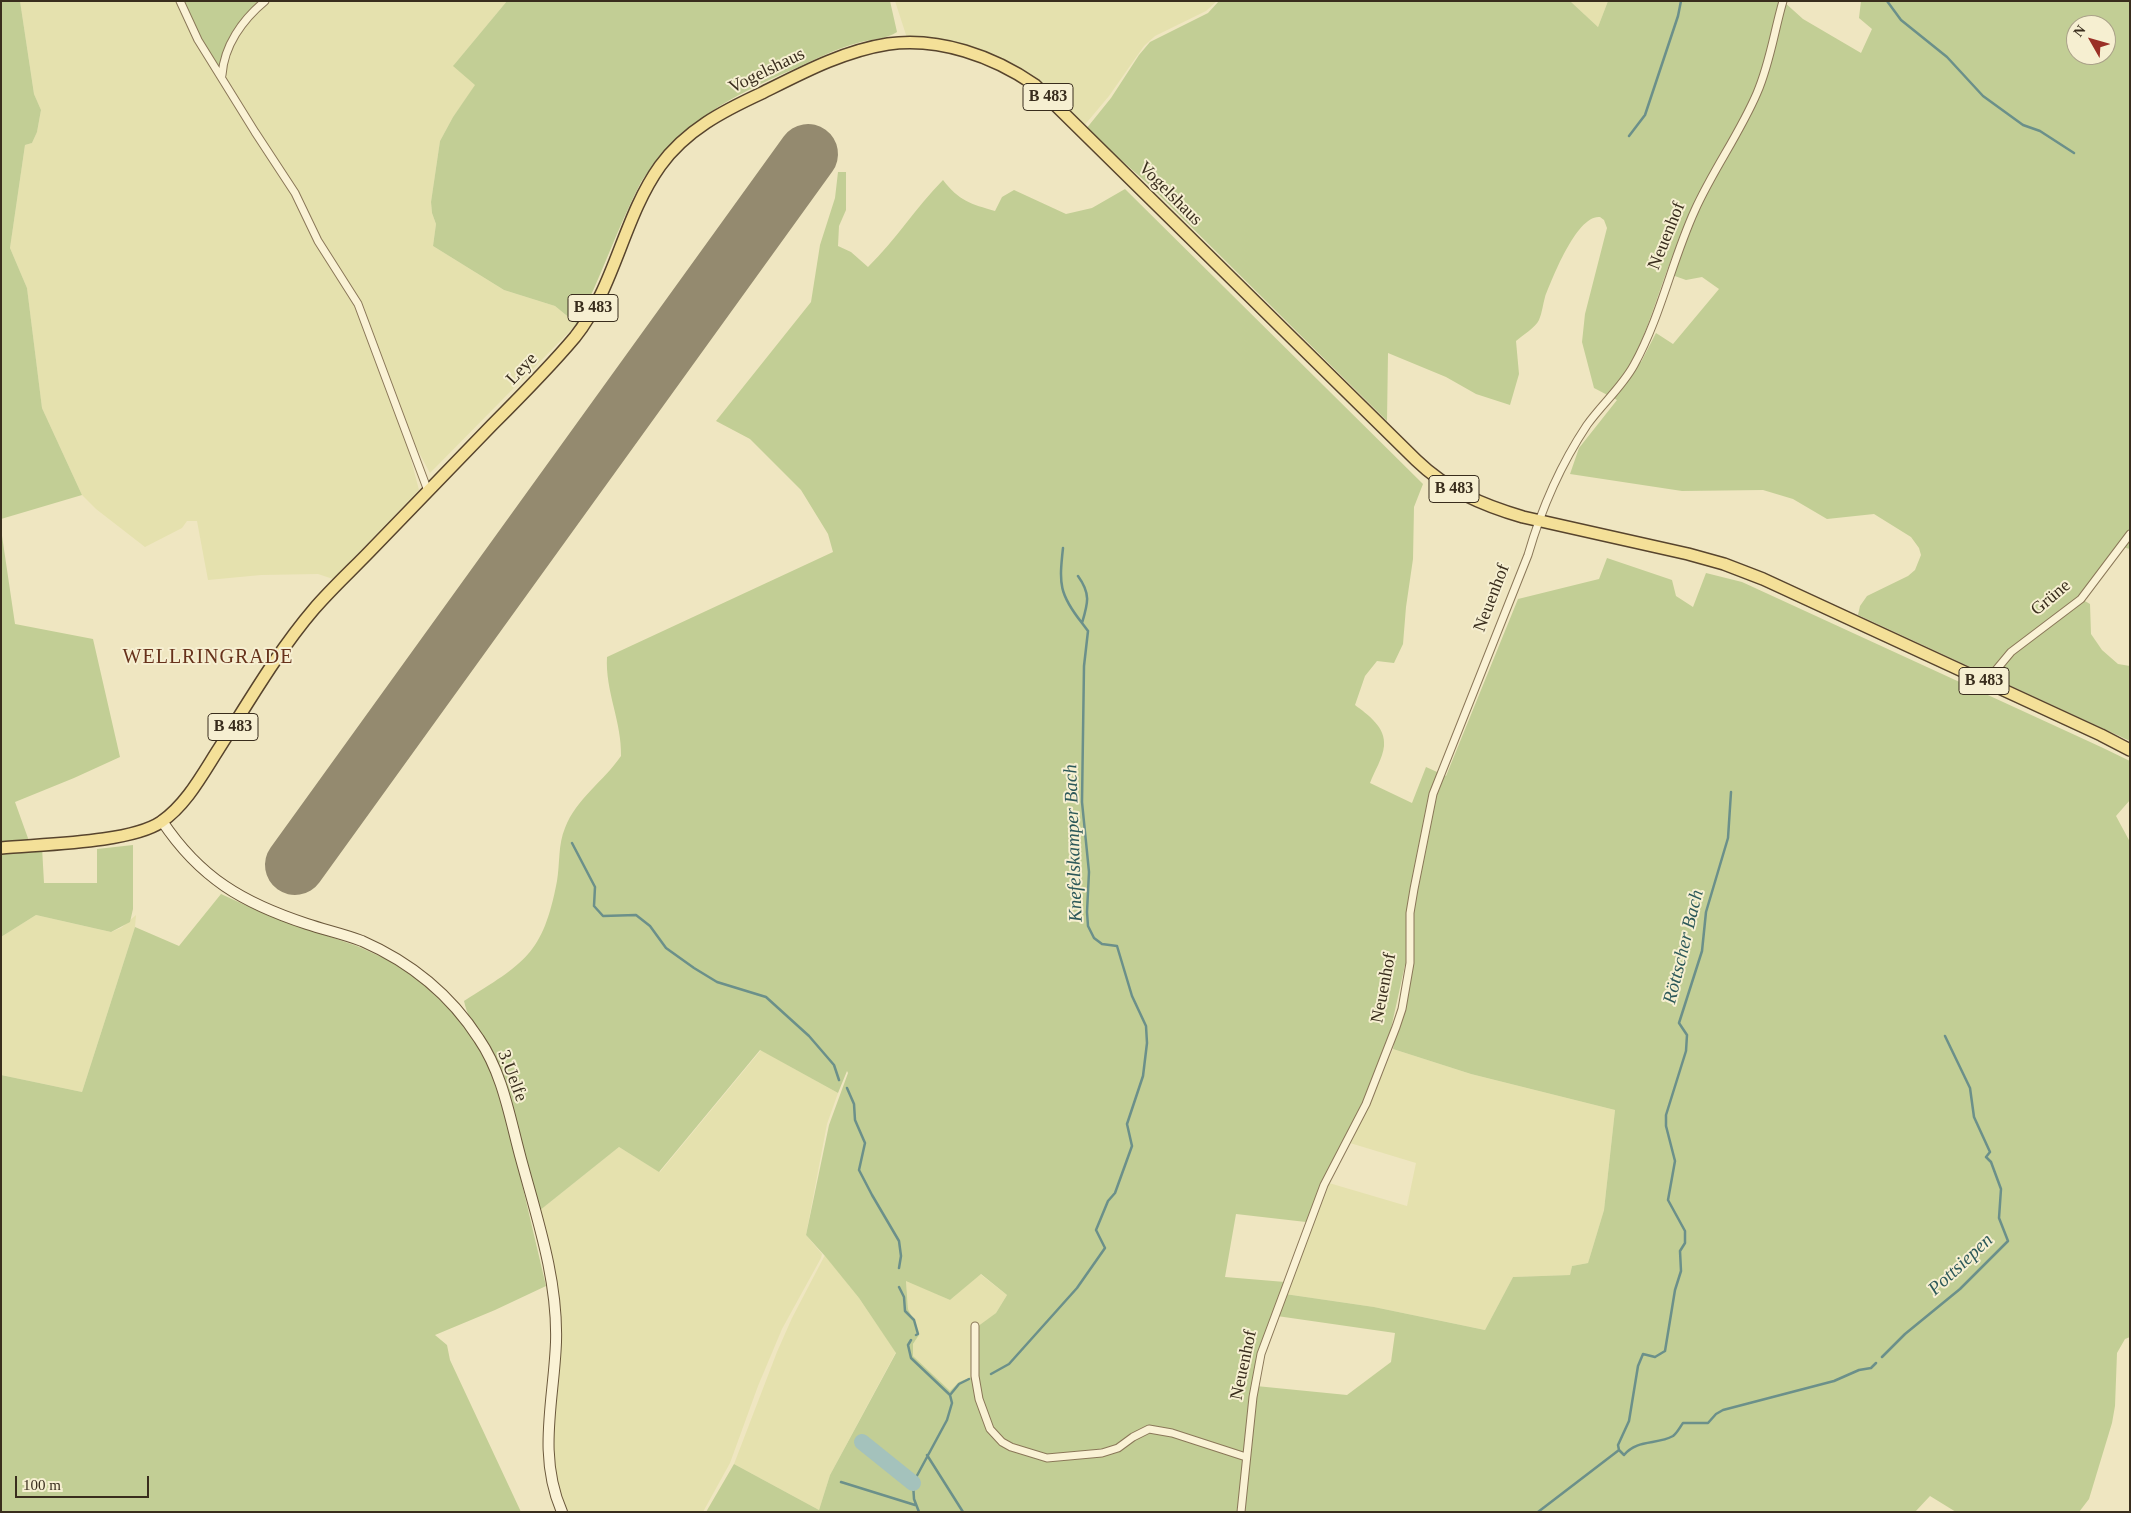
<!DOCTYPE html>
<meta charset="utf-8">
<style>
body{margin:0}
#map{position:relative;width:2131px;height:1513px;overflow:hidden;background:#efe6c1;font-family:Georgia,serif}
canvas{display:block}
.frame{position:absolute;inset:0;border:2px solid #392d1d;pointer-events:none}
.north{position:absolute;left:2066px;top:15px;width:50px;height:50px;box-sizing:border-box;background:#f6efd1;border:1px solid #aaa189;border-radius:50%;rotate:308deg;font-size:14px;font-weight:700;line-height:20px;text-align:center;color:#392d1d}
.north::after{content:'';display:block;margin:auto;width:18px;height:22px;background:#9a3026;clip-path:polygon(50% 0,100% 100%,50% 72%,0 100%)}
.scale{position:absolute;left:15px;top:1476px;width:134px;height:22px;box-sizing:border-box;border:2px solid #392d1d;border-top:0;padding-left:6px;font-size:15px;line-height:18px;white-space:nowrap;color:#392d1d;-webkit-text-stroke:4px #f6efd1;paint-order:stroke}
</style>
<div id="map">
<canvas width="2131" height="1513"></canvas>
<div class="frame"></div>
<div class="north">N</div>
<div class="scale">100 m</div>
</div>
<script>
const c = document.querySelector('canvas').getContext('2d');
c.lineJoin = 'round';
function paint(path, color) { c.fillStyle = color; c.fill(path, 'evenodd'); }
function strokePath(path, color, width, dash) { c.strokeStyle = color; c.lineWidth = width; c.lineCap = dash ? 'butt' : 'round'; c.setLineDash(dash || []); c.stroke(path); }
function write(font, color, halo, rows, align = 'center') {
  c.font = font + ' Georgia,serif'; c.lineWidth = 4; c.setLineDash([]); c.textBaseline = 'middle'; c.strokeStyle = halo; c.fillStyle = color; for (const [text, x, y, turn = 0] of rows) {
    c.save(); c.translate(x, y); c.rotate((+turn || 0) * Math.PI / 180); c.textAlign = isNaN(turn) ? turn : align; if (halo) c.strokeText(text, 0, 0); c.fillText(text, 0, 0); c.restore();
  }
}
const farmland = new Path2D(`
 M20 1H178L294 193 349 290 402 426 419 490 333 579 318 574 261 575 208 580 197 521H187L182 528 145 547 96 509 82 495 42 408 27 288 10 248 25 145 32 143 37 132 41 110 34 94Z
 M267 1H507L454 65 476 85 453 117 440 141 431 202 432 213 436 224 433 246 504 290 555 306 577 324 430 473 404 425 360 303 319 240 223 75 225 61 243 26Z
 M895 1H1217L1206 11 1155 36 1144 46 1109 96 1083 127 1020 73 907 38Z
 M1570 1H1608L1598 27Z
 M36 915 111 932 121 928 136 915 135 927 82 1092 1 1075V937Z
 M1393 1049 1471 1074 1615 1110 1604 1210 1588 1263 1572 1266 1570 1275 1513 1277 1485 1330 1374 1307 1285 1294 1320 1200 1329 1183 1407 1206 1416 1163 1350 1143 1369 1105Z
 M761 1050 838 1093 827 1124 806 1235 822 1254 821 1258 782 1329 758 1386 730 1463 703 1512H566L551 1458 560 1335 559 1302 552 1262 539 1211 619 1147 660 1172Z
 M825 1255 859 1298 896 1352 830 1475 819 1510 734 1464 777 1352 792 1318Z
 M980 1274 1007 1295 996 1313 980 1326 974 1376 950 1392 913 1356V1344L919 1335 916 1325 908 1309 906 1280 950 1300Z`);
const green = new Path2D(`
 M1 1H20L34 94 41 110 37 132 32 143 25 145 10 248 27 288 42 408 82 495 1 519Z
 M181 1H263L244 20 219 68 208 53Z
 M507 1H890L897 32C887 39 873 39 861 42 833 49 807 64 780 75 730 98 693 117 658 161 652 168 645 175 641 182 617 228 601 278 577 324L555 306 504 290 433 246 436 224 432 213 431 202 440 141 453 117 475 85 453 66Z
 M1219 1H1570L1598 27 1608 1H1783L1803 19 1861 53 1872 29 1859 18 1861 1H2130V549L2122 547 2118 544 2078 597 2090 604 2091 634 2102 650 2118 664 2130 666V741L1858 615 1860 606 1867 596 1908 576 1915 570 1921 555 1919 548 1911 537 1874 514 1827 519 1793 499 1763 490 1682 491 1570 474 1579 448 1617 400 1594 388 1582 342 1585 314 1607 228 1604 220 1600 217C1577 214 1552 279 1545 297 1543 304 1542 313 1539 320 1535 328 1523 335 1516 341L1519 374 1510 405 1476 394 1446 377 1388 353 1387 421 1146 182 1086 129 1111 98 1139 55 1150 42 1208 13ZM2076 25H2106V55H2076ZM1685 228 1672 275 1686 280 1702 277 1719 289 1673 344 1656 333 1641 362 1634 358C1654 316 1664 269 1685 228Z
 M838 172H846V210L839 226 838 246 851 252 868 267C896 240 916 207 943 180 959 201 971 204 995 211L1002 197 1014 190 1066 214 1092 208 1125 189 1423 484 1414 507 1413 559 1406 607 1403 644 1394 663 1377 661 1365 676 1355 705C1368 715 1386 727 1384 746 1383 758 1374 772 1370 783L1412 803 1426 767 1446 776 1518 599 1599 579 1607 558 1672 580 1676 596 1693 607 1706 573 1742 582 2101 747 2130 761V800L2116 816 2130 842V1337L2125 1339 2117 1353 2115 1406 2112 1423 2089 1499 2079 1512H1956L1930 1496 1915 1512H1244L1247 1457 1256 1386 1347 1395 1391 1362 1395 1333 1277 1316 1285 1294 1374 1307 1485 1330 1513 1277 1570 1275 1572 1266 1588 1263 1604 1210 1615 1110 1471 1074 1393 1049 1395 1037 1404 1011 1412 966 1405 965 1390 1033 1376 1071 1363 1103 1316 1198 1306 1222 1236 1214 1225 1277 1285 1282 1259 1355 1250 1400 1245 1454 1192 1439 1172 1431 1149 1428 1140 1431 1111 1450 1102 1452 1047 1457 1012 1447 1003 1441 991 1429 980 1399 977 1327 996 1313 1007 1295 981 1274 950 1300 906 1281 908 1309 916 1325 919 1335 913 1344V1356L950 1391 959 1382 974 1376 978 1398 989 1430 1002 1444 1029 1456 1048 1459 1102 1454 1119 1449 1140 1434 1156 1431 1172 1434 1191 1442 1245 1458 1241 1512H706L734 1464 819 1510 830 1475 896 1353 859 1298 825 1256 806 1235 829 1125 848 1073 847 1071 838 1093 760 1050 659 1172 619 1147 539 1211C527 1163 517 1114 499 1069 490 1045 469 1026 464 1001 524 963 543 955 557 881 560 864 558 844 565 828 576 799 604 781 621 756 622 722 605 691 607 657L833 552 828 534 801 490 750 439 716 421 811 302 820 245 835 198Z
 M1 529 15 624 93 639 120 757 74 778 15 802 29 841 1 843Z
 M133 845V909L130 922 111 932 36 915 1 937V851L42 847 44 883H97V849Z
 M221 894 269 916 357 946 388 960 417 979 456 1015 476 1043 492 1074 510 1133 546 1286 495 1310 435 1335 447 1345 450 1360 521 1512H1V1075L82 1092 135 927 179 946Z`);
const stream = new Path2D(`
 M1887 1 1901 20 1947 57 1983 96 2023 125 2040 131 2074 153
 M1629 136 1645 115 1678 16 1681 1
 M1063 548C1059 584 1059 594 1082 623
 M572 843 595 887 594 906 603 916 636 915 650 926 666 948 694 968 717 982 766 997 809 1036 834 1065 839 1080
 M847 1088 854 1104 855 1120 865 1143 859 1170 872 1195 899 1241 901 1256 899 1268
 M899 1287 904 1297 905 1311 914 1320 918 1334 916 1335
 M911 1340 908 1345 911 1358 950 1395
 M1882 1357 1905 1334 1960 1289 2008 1241 1999 1218 2001 1189 1991 1162 1986 1157 1990 1152 1974 1117 1970 1088 1945 1036
 M991 1374 1009 1364 1077 1288 1105 1248 1096 1230 1108 1201 1115 1193 1132 1146 1127 1124 1143 1076 1147 1043 1146 1026 1132 996 1117 946 1102 944 1094 938 1088 926 1087 912 1089 872 1082 802 1084 666 1088 631 1082 623C1088 603 1091 594 1078 576
 M950 1395 959 1384 969 1379
 M1619 1450 1618 1445 1629 1421 1638 1366 1643 1354 1655 1357 1665 1351 1675 1290 1681 1271 1680 1251 1685 1243V1231L1668 1200 1675 1161 1666 1126V1115L1686 1051 1687 1035 1679 1023 1702 951 1706 912 1728 838 1731 792
 M1619 1450 1624 1455C1637 1439 1657 1445 1673 1436 1677 1433 1680 1427 1683 1423H1708L1716 1414 1723 1410 1834 1381 1859 1370 1871 1368 1876 1363
 M927 1455 963 1512
 M841 1482 915 1505
 M919 1512 914 1499 913 1483 947 1420 952 1403 950 1395
 M1538 1512 1619 1450`);
const river = new Path2D(`
 M862 1442 913 1483`);
const runway = new Path2D(`
 M295 865 808 154`);
const street = new Path2D(`
 M180 1 198 40 255 132 295 193 318 241 358 304 428 491
 M222 75C224 46 242 20 265 1
 M1986 682 2011 652 2081 599 2130 534
 M975 1326V1376L979 1399 990 1429 1002 1442 1011 1447 1047 1458 1102 1453 1118 1448 1133 1437 1149 1429 1172 1433 1246 1457
 M1241 1512 1253 1397 1261 1354 1324 1185 1366 1104 1396 1027 1402 1009 1410 963V913L1414 889 1433 794 1528 555C1541 510 1561 464 1587 425 1602 404 1622 387 1634 365 1661 316 1672 260 1695 210 1713 170 1740 133 1757 93 1770 63 1774 32 1783 1`);
const secondary = new Path2D(`
 M162 821C200 878 243 903 307 924 325 930 344 934 362 941 410 962 450 994 479 1039 503 1074 510 1119 521 1159 537 1218 558 1280 556 1342 554 1400 537 1455 562 1512`);
const primary = new Path2D(`
 M1 848C41 844 130 843 161 822 186 805 202 775 218 750 248 703 278 651 314 609 333 587 354 568 373 548 413 507 452 466 492 425 520 397 549 368 575 337 615 287 623 218 660 166 686 130 723 111 762 93 802 73 843 51 888 44 939 37 993 56 1035 85L1416 460C1447 490 1482 505 1523 517L1688 554 1724 564 1763 579 2101 735 2130 750`);
const shields = [
 [1048,97,50],
 [593,308,50],
 [1454,489,50],
 [1984,681,50],
 [233,727,50]
];
const shieldNames = [
 ["B 483",1048,97],
 ["B 483",593,308],
 ["B 483",1454,489],
 ["B 483",1984,681],
 ["B 483",233,727]
];
const streetNames = [
 ["Vogelshaus",767,71,-26],
 ["Vogelshaus",1170,194,45],
 ["Neuenhof",1667,236,-68],
 ["Leye",522,369,-47],
 ["Neuenhof",1492,598,-69],
 ["Grüne",2051,598,-40],
 ["Neuenhof",1384,988,-79],
 ["3.Uelfe",512,1076,69],
 ["Neuenhof",1244,1365,-78]
];
const waterNames = [
 ["Knefelskamper Bach",1074,843,-92],
 ["Röttscher Bach",1684,947,-76],
 ["Pottsiepen",1961,1265,-43]
];
const quarterNames = [
 ["WELLRINGRADE",208,658]
];
paint(farmland, '#e5e1ae');
paint(green, '#c2ce95');
strokePath(stream, '#6b908a', 2.5);
strokePath(river, '#a4c2bc', 16);
strokePath(runway, '#948a6f', 60);
strokePath(street, '#8a7758', 9);
strokePath(secondary, '#6b583b', 12);
strokePath(primary, '#57442d', 14);
strokePath(street, '#faf2d5', 7);
strokePath(secondary, '#faf2d5', 10);
strokePath(primary, '#f4e098', 11);
for (const [x, y, w] of shields) { const box = new Path2D(); box.roundRect(x - w / 2, y - 13.5, w, 27, 4); c.fillStyle = '#f6efd1'; c.fill(box); strokePath(box, '#392d1d', 1); }
write('bold 16px', '#392d1d', null, shieldNames);
write('18px', '#392d1d', '#f6efd1', streetNames);
write('italic 19px', '#2c5859', '#f6efd1', waterNames);
c.letterSpacing = '1px';
write('20px', '#67321b', '#f6efd1', quarterNames);
c.letterSpacing = '0px';
</script>
